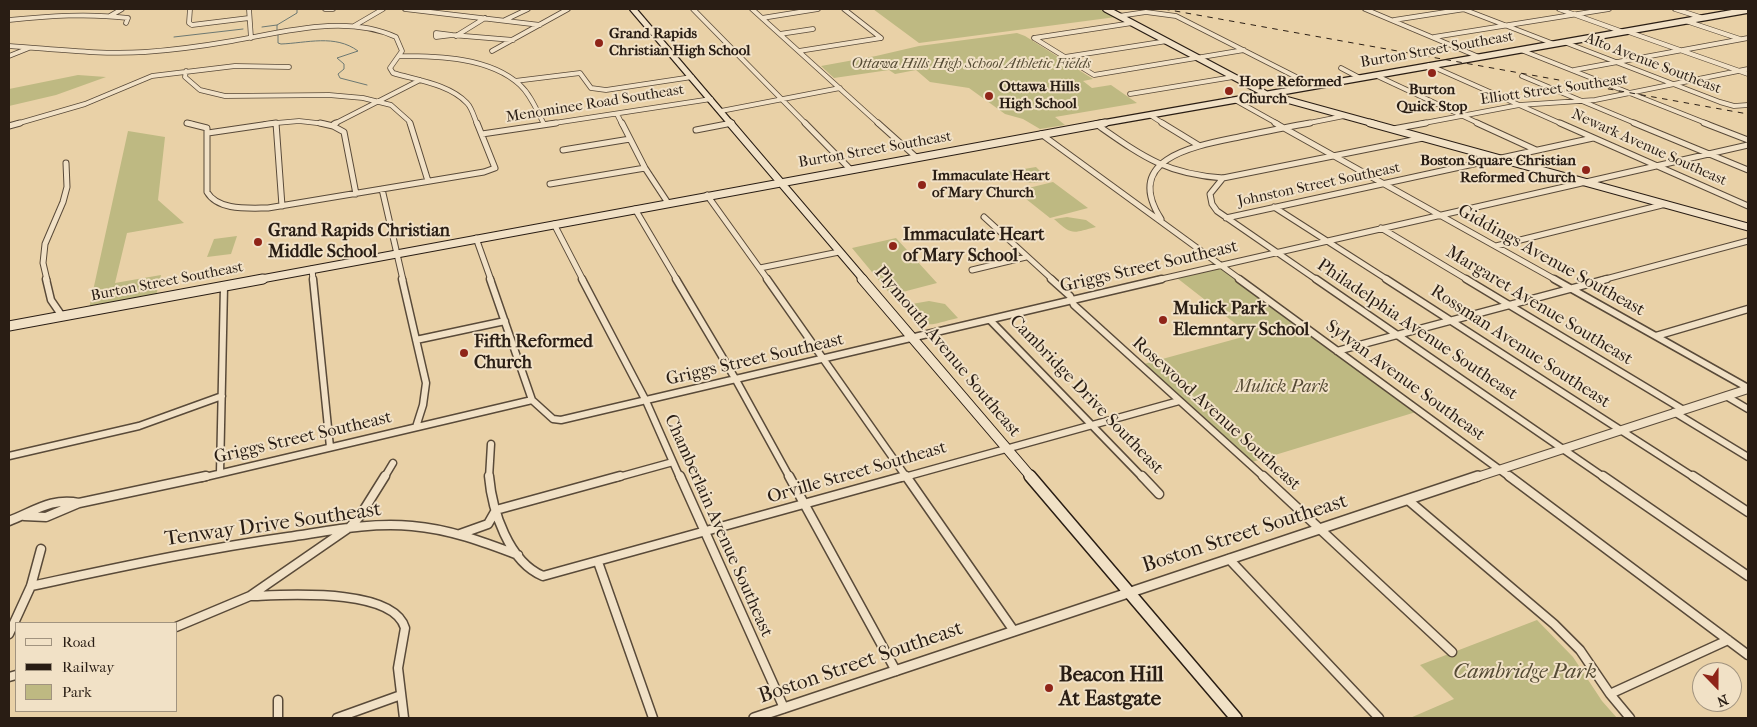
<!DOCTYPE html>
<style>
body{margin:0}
#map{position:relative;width:1757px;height:727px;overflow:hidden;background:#e9d1a7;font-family:"IM FELL French Canon",serif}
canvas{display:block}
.frame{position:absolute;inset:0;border:10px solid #291d14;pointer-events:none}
.legend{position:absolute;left:15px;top:622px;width:162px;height:90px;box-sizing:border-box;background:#f1e1c6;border:1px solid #a1937f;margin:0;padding:6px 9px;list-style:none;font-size:15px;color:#291d14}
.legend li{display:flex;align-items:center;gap:10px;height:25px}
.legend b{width:25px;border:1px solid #a1937f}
.north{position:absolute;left:1692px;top:662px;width:50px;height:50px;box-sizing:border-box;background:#f1e1c6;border:1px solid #a1937f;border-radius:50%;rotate:158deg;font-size:14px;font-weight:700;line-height:20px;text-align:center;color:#291d14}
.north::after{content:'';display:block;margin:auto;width:18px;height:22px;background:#8f2418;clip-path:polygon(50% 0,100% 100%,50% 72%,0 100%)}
</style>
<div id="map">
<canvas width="1757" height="727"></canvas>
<div class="frame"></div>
<ul class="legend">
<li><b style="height:6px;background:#f1e1c6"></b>Road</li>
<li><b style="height:6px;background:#291d14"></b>Railway</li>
<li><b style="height:14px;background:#beb982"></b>Park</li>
</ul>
<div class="north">N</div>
</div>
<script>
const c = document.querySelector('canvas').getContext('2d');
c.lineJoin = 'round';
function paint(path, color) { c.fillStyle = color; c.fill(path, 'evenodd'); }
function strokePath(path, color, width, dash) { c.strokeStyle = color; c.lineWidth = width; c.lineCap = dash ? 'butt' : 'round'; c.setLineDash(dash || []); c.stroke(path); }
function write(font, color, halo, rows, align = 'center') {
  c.font = font + ' "IM FELL French Canon",serif'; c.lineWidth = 4; c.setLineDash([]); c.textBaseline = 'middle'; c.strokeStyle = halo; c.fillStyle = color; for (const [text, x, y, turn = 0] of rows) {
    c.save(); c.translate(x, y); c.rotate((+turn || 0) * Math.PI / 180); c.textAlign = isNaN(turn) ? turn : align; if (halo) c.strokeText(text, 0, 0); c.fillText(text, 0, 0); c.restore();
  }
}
const green = new Path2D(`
 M873 9H1101L1116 17 919 43Z
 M1017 33 1025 36 1093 79 1083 81 1092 88 1111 85 1137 103 1055 117 1065 125 1040 129 1023 119 1005 114 969 88 930 82 916 70 895 74 889 70 834 78 821 66 876 56 919 46Z
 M78 75 106 77 56 95 9 106V89Z
 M128 131 165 137 158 200 184 223 127 233 115 283 161 275 156 296 89 309Z
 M1036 167 1049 180C1033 185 1018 183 1006 172Z
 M1053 182 1088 208 1050 218 1016 191Z
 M1067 217 1086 220 1096 227C1072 233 1073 236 1054 219Z
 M237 236 231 254 207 257 214 239Z
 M896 238 937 283 891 295 852 248Z
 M1220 268 1331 346 1416 412 1252 462 1144 364 1250 335 1177 278Z
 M929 301 945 304 958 318C927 325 927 332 906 305Z
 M1537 620 1573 657 1602 701 1617 718H1410L1454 699 1420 665Z`);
const stream = new Path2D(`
 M262 27 277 25
 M277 30V25L297 13V9
 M278 35V43L281 44C307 43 335 34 358 51L337 58 344 64V69L338 74 340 78 367 85
 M174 37 243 29`);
const minorFar3 = new Path2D(`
 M190 9 189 23 192 25 249 18
 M249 9 251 38
 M325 9H333
 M405 9 540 25
 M693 9 806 124
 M752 9 879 124
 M844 9 881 38
 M1365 9 1479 57
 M1463 9 1554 44
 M1559 9 1623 32
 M1675 9 1703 18
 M110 16 122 9
 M1119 16 1146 12 1176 16 1314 86
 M762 18 818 9
 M9 20C49 16 88 13 128 18L126 23
 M505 20 528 9
 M1394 20 1465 9
 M1686 21 1740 39
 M354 26 383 9
 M1626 31 1748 74
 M436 33 452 35 436 37Z
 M780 34 813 29
 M452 35 513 40
 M456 36 485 18
 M1434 37 1609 9
 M1034 38 1094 75 1244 50
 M1034 38 1132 23
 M1564 42 1720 102 1734 106 1748 105
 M9 46C54 49 100 55 145 52 174 50 203 46 232 41 284 32 346 14 396 37L402 51 390 68 393 73C416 80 449 84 467 103 472 108 474 117 477 124
 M1521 50 1708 124
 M492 51 568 9
 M799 51 881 38
 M9 56 29 48
 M399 56C437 56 490 57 520 85 531 95 537 111 544 124
 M1065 57 1167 41
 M1429 65 1562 124
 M1341 68 1360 78
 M1574 70 1748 38
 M186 71 185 77 200 90 225 96 329 95 363 98 391 105 409 121 410 124
 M1375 75 1480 124
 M1522 76 1637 124
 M515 81 580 73 591 88 606 90 692 77
 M1130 94 1233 77
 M1235 100 1278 124
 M721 111 840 88
 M617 114 622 124
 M1150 115 1164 124
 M187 123 193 124
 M16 124 85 104 152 76 235 66 289 67
 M265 124 299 121 326 124
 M334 124 420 80
 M548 124 711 99
 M727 124 732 123
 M1304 124 1344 116
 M1419 124 1519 105 1595 100 1748 69`);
const minorFar2 = new Path2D(`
 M187 123 207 128V192C218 211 249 208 268 208L484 172 495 168 477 123
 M276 123 282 206
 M320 123 333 126 344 132 356 194
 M410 123 428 181
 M622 123 645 168 668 203
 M805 123 850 169
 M878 123 916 157
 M1162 123 1198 145
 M1275 123 1556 280
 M1477 123 1536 150
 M1560 123 1748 206
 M1634 123 1748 170
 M1704 123 1748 140
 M334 124 336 123
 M1096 124C1142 156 1165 174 1223 178L1423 138
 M9 126 20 123
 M1393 129 1426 123
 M696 130 732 123
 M208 133 276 123
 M482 134 556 123
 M1041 134 1241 280
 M563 150 630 139
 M1223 178 1210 194 1212 204 1217 211 1317 280
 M550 184 645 168
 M382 189 403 280
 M707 195 768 280
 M1274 207 1388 280
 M635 209 677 280
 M984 217 1053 280
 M1226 218 1593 138
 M1161 219C1122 158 1195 146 1239 137 1263 132 1286 127 1310 123
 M554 224 583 280
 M1381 228 1468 280
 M476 238 491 280
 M1496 246 1666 204
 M760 268 839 252
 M312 269 313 280
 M972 270 1026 257
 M47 280 43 263 45 244 63 202 67 187 66 163
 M1157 280 1748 145
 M1602 280 1748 241`);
const minorFar1 = new Path2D(`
 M46 279 51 300 62 316
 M313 279 330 447
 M402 279 426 383 423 405 416 427
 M490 279 532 400 553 419 561 420 1162 279
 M582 279 646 401 680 478
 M676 279 736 380 790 478
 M767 279 907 478
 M1051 279 1070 296 1074 305 1265 478
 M1239 279 1511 478
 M1316 279 1605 478
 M1386 279 1695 478
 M1466 279 1682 409
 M1554 279 1748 388
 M990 320 1143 478
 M1656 336 1748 309
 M416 340 505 321
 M1337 351 1607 279
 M1726 396 1748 409
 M1674 412 1748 457
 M9 456 139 426 222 396
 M220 473 224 286
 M201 478 532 400
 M384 478 393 463
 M489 478 491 444
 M615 478 673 462
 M901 478 1179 401`);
const minor = new Path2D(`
 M489 476C492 511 509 562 543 576L905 476
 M680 476 784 708
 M789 476 896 671
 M906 476 1014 631
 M1142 476 1159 494
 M1263 476 1452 652
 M1509 476 1748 655
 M1603 476 1748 576
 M1693 476 1748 512
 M1408 500 1554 624 1580 650 1610 694 1630 718
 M24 516 46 517 79 503 206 476
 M9 521C33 512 52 497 79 503
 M460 534 488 524 496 510 620 476
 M1229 559 1379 718
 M598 562 653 718
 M31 586C116 568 202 549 288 537 329 531 370 522 412 526 449 529 484 542 518 555
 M251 596C285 595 393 587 405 628L398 668 404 718
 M176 627 250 596 350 527 360 516 385 476
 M9 634 31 586 41 549
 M9 677 16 675
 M1610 694 1728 640
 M278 700V718
 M337 718 401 695`);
const tertiaryFar1 = new Path2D(`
 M1474 478 1748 389`);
const tertiary = new Path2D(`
 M754 718 1478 476`);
const secondaryFar3 = new Path2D(`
 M633 9 731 124
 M1106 9 1266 94 1375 124
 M1098 124 1748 10`);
const secondaryFar2 = new Path2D(`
 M730 123 864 280
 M1370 123 1748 227
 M256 280 1105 123`);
const secondaryFar1 = new Path2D(`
 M862 279 1032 478
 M9 326 263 279`);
const secondary = new Path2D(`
 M1030 476 1236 718`);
const rail = new Path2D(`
 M1164 9 1748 114`);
const markers = [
 [599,43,5,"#8f2418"],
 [1432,73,5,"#8f2418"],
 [1229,91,5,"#8f2418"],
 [989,96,5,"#8f2418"],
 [1586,170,5,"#8f2418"],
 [922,185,5,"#8f2418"],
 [258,242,5,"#8f2418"],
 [893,246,5,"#8f2418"],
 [1163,320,5,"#8f2418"],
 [464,353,5,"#8f2418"],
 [1049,688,5,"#8f2418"]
];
const farPoinames = [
 ["Grand Rapids",609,34],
 ["Christian High School",609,51],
 ["Hope Reformed",1239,82],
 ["Church",1239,99],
 ["Ottawa Hills",999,87],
 ["High School",999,104],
 ["Burton",1432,90,"center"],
 ["Quick Stop",1432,107,"center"],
 ["Boston Square Christian",1576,161,"right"],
 ["Reformed Church",1576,178,"right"],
 ["Immaculate Heart",932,176],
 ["of Mary Church",932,193]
];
const farStreetnames = [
 ["Burton Street Southeast",1437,50,-10],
 ["Alto Avenue Southeast",1653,64,21],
 ["Elliott Street Southeast",1554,90,-8],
 ["Menominee Road Southeast",595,104,-9],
 ["Newark Avenue Southeast",1649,148,24],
 ["Burton Street Southeast",875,150,-10],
 ["Johnston Street Southeast",1319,185,-12],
 ["Burton Street Southeast",167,282,-11]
];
const farParknames = [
 ["Ottawa Hills High School Athletic Fields",971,64]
];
const poiNames = [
 ["Grand Rapids Christian",268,232],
 ["Middle School",268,253],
 ["Immaculate Heart",903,236],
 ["of Mary School",903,257],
 ["Mulick Park",1173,310],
 ["Elemntary School",1173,331],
 ["Fifth Reformed",474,343],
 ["Church",474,364]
];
const streetNames = [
 ["Giddings Avenue Southeast",1551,261,29],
 ["Griggs Street Southeast",1149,267,-13],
 ["Margaret Avenue Southeast",1539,306,31],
 ["Philadelphia Avenue Southeast",1417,330,34],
 ["Rossman Avenue Southeast",1520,347,33],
 ["Plymouth Avenue Southeast",947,352,50],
 ["Griggs Street Southeast",755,360,-13],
 ["Sylvan Avenue Southeast",1405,381,36],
 ["Cambridge Drive Southeast",1086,395,46],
 ["Rosewood Avenue Southeast",1216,414,42],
 ["Griggs Street Southeast",303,438,-13],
 ["Orville Street Southeast",857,473,-16],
 ["Chamberlain Avenue Southeast",718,526,66]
];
const parkNames = [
 ["Mulick Park",1282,388]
];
const nearStreetnames = [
 ["Tenway Drive Southeast",273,525,-8],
 ["Boston Street Southeast",1245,534,-18],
 ["Boston Street Southeast",861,663,-19]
];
const nearParknames = [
 ["Cambridge Park",1525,673]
];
const nearPoinames = [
 ["Beacon Hill",1059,676],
 ["At Eastgate",1059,700]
];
paint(green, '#beb982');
strokePath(stream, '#6c7872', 1);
strokePath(minorFar3, '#594a39', 5.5);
strokePath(minorFar2, '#594a39', 7);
strokePath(minorFar1, '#594a39', 9);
strokePath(minor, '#594a39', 11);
strokePath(tertiaryFar1, '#594a39', 10);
strokePath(tertiary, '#594a39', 12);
strokePath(secondaryFar3, '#291d14', 8);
strokePath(secondaryFar2, '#291d14', 9);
strokePath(secondaryFar1, '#291d14', 11);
strokePath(secondary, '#291d14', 14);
strokePath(minorFar3, '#f1e1c6', 4);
strokePath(minorFar2, '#f1e1c6', 5);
strokePath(minorFar1, '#f1e1c6', 6);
strokePath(minor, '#f1e1c6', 8);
strokePath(tertiaryFar1, '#f1e1c6', 8);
strokePath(tertiary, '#f1e1c6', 9);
strokePath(secondaryFar3, '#f1e1c6', 5.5);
strokePath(secondaryFar2, '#f1e1c6', 7);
strokePath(secondaryFar1, '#f1e1c6', 9);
strokePath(secondary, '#f1e1c6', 11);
strokePath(rail, '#291d14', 1, [5.5, 5.5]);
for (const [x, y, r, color] of markers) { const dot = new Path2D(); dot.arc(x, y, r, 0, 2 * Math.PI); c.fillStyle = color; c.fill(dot); strokePath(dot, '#f1e1c6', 2); }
write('bold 15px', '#291d14', '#f1e1c6', farPoinames, 'left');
write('15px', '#291d14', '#f1e1c6', farStreetnames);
write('italic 15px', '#564c35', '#f1e1c6', farParknames);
write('bold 18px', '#291d14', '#f1e1c6', poiNames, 'left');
write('18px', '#291d14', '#f1e1c6', streetNames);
write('italic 18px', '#564c35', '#f1e1c6', parkNames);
write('21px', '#291d14', '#f1e1c6', nearStreetnames);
write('italic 21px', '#564c35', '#f1e1c6', nearParknames);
write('bold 21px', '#291d14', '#f1e1c6', nearPoinames, 'left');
</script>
